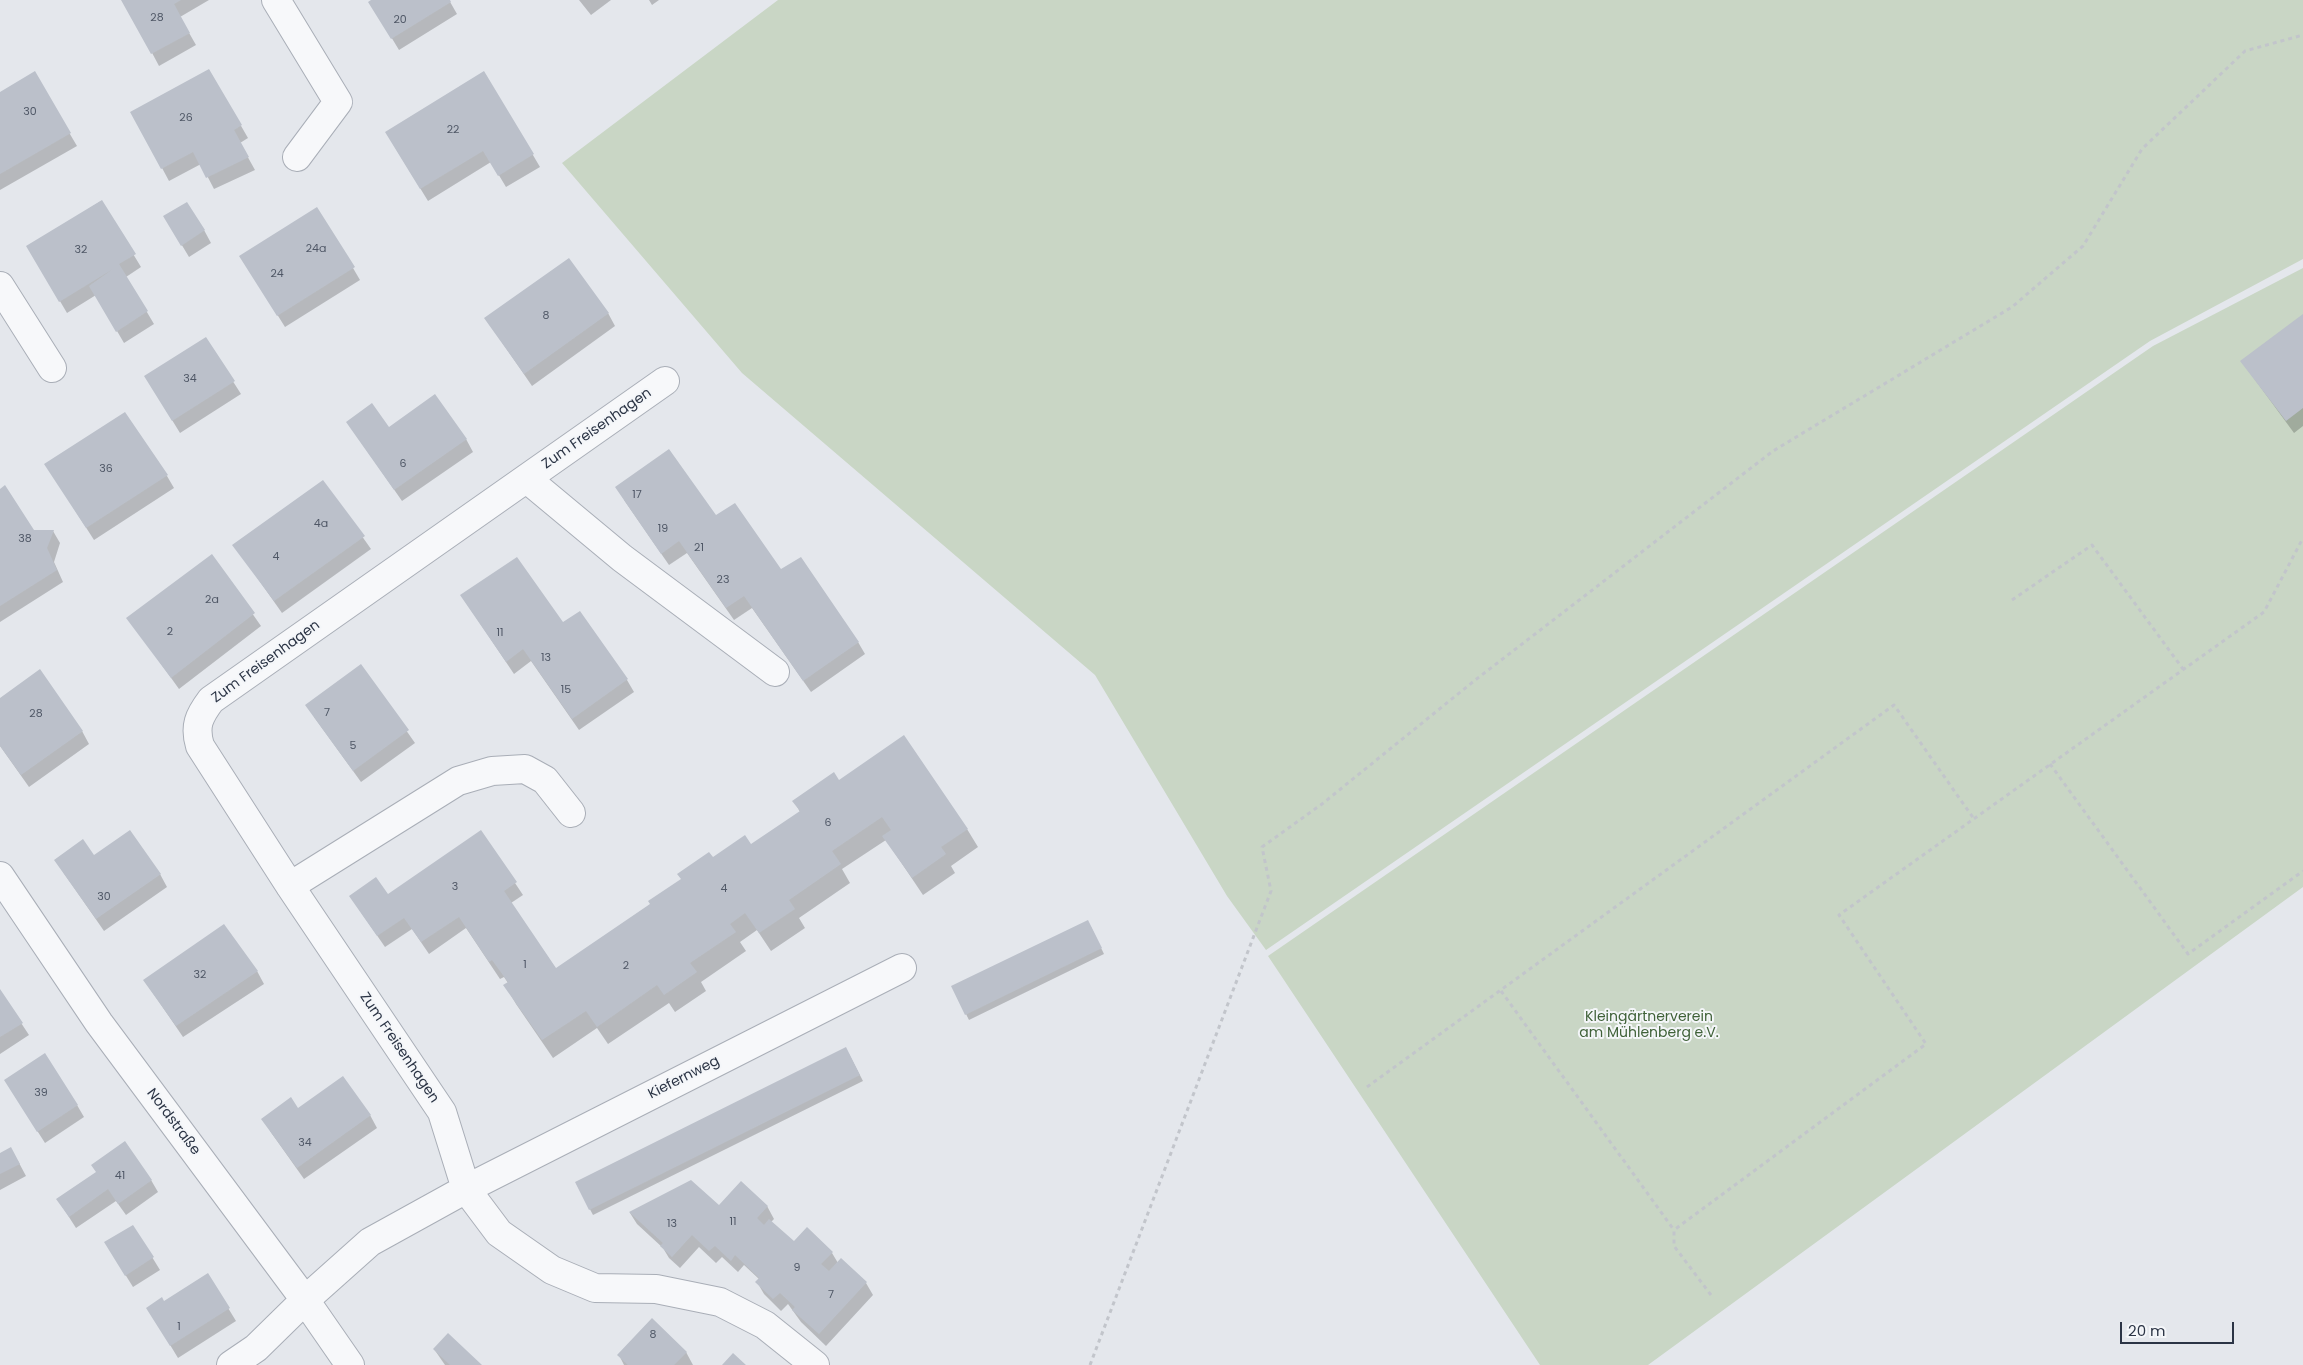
<!DOCTYPE html>
<meta charset="utf-8">
<style>
body{margin:0}
#map{position:relative;width:2303px;height:1365px;overflow:hidden;background:#e4e7ec;font-family:Poppins,sans-serif}
canvas{display:block}
.scale{position:absolute;left:2120px;top:1322px;width:114px;height:22px;box-sizing:border-box;border:2px solid #2b3445;border-top:0;padding-left:6px;font-size:15px;line-height:18px;white-space:nowrap;color:#2b3445;-webkit-text-stroke:4px #f4f6f9;paint-order:stroke}
</style>
<div id="map">
<canvas width="2303" height="1365"></canvas>
<div class="scale">20 m</div>
</div>
<script>
const c = document.querySelector('canvas').getContext('2d');
c.lineJoin = 'round';
function paint(path, color) { c.fillStyle = color; c.fill(path, 'evenodd'); }
function strokePath(path, color, width, dash) { c.strokeStyle = color; c.lineWidth = width; c.lineCap = dash ? 'butt' : 'round'; c.setLineDash(dash || []); c.stroke(path); }
function write(font, color, halo, rows, align = 'center') {
  c.font = font + ' Poppins,sans-serif'; c.lineWidth = 4; c.setLineDash([]); c.textBaseline = 'middle'; c.strokeStyle = halo; c.fillStyle = color; for (const [text, x, y, turn = 0] of rows) {
    c.save(); c.translate(x, y); c.rotate((+turn || 0) * Math.PI / 180); c.textAlign = isNaN(turn) ? turn : align; if (halo) c.strokeText(text, 0, 0); c.fillText(text, 0, 0); c.restore();
  }
}
const green = new Path2D(`
 M778 0H2303V259L2150 341 1266 950 1227 896 1095 675 742 373 562 163Z
 M2303 268V887L1648 1365H1540L1268 956 2153 346Z`);
const shadow = new Path2D(`
 M124 0H209L180 17 196 45 159 66Z
 M373 0H449L457 14 399 50 370 2Z
 M579 0H611L591 15Z
 M649 0H659L652 5Z
 M209 70 248 138 240 143 255 170 214 189 201 164 169 181 132 112Z
 M484 72 540 167 506 187 491 162 428 201 393 144Z
 M34 73 77 146 0 190V93Z
 M101 201 141 267 126 277 154 324 124 343 96 295 67 313 28 247Z
 M165 217 204 230 211 243 189 257Z
 M248 268H353L360 280 285 327Z
 M608 313 615 326 532 386 486 319Z
 M2303 315V426L2294 433 2242 362Z
 M206 339 241 394 180 433 153 389Z
 M347 422 466 439 473 452 402 501Z
 M53 476H167L174 488 94 540Z
 M323 481 371 549 282 613 234 545Z
 M0 490 33 531H53L60 543 54 562 63 582 0 622Z
 M624 500 716 517 781 571 858 642 865 654 811 692 752 608 734 620 687 553 669 565Z
 M212 556 261 626 179 689 128 618Z
 M469 607 563 624 627 680 634 692 579 730 531 661 514 674Z
 M361 666 415 743 361 782 314 717Z
 M0 700 82 731 89 744 29 787 0 746Z
 M839 782 967 829 978 847 951 866 955 873 923 895 886 840 842 869 850 883 799 918 805 928 771 951 757 930 740 942 746 951 701 982 706 991 675 1012 669 1003 608 1044 597 1028 553 1058 516 1004 505 985 508 983 504 977 500 979 466 928 429 954 412 929 385 947 358 908 388 896 481 832 523 895 511 903 556 969 651 904 712 858 751 846 800 812 794 801Z
 M63 872 160 874 167 887 104 931Z
 M1091 927 1104 954 969 1020 966 1014Z
 M257 971 264 984 183 1037 144 980Z
 M0 991 29 1035 0 1054Z
 M849 1054 863 1081 593 1215 576 1183Z
 M13 1093 77 1105 84 1117 45 1143Z
 M298 1110 370 1115 377 1128 304 1179 270 1131Z
 M0 1155 18 1161 26 1176 0 1190Z
 M97 1173 151 1180 158 1192 126 1215 116 1201 76 1228 58 1200Z
 M767 1206 774 1219 771 1222 794 1243 807 1229 832 1253 838 1263 866 1283 873 1295 826 1346 801 1322 788 1304 781 1311 764 1294 757 1282 759 1279 744 1265 738 1272 722 1257 716 1263 699 1247 680 1268 669 1258 663 1248 637 1224 630 1213Z
 M133 1226 160 1270 133 1287 113 1255Z
 M208 1275 236 1321 178 1358 155 1320 164 1303Z
 M434 1349 480 1365H445Z
 M686 1352 693 1365H624L619 1355Z`);
const building = new Path2D(`
 M121 0H181L174 4 190 33 151 54Z
 M371 0H450L451 2 391 39 368 2Z
 M209 69 242 125 234 130 249 157 206 178 193 152 161 169 130 112Z
 M35 71 71 133 0 174V92Z
 M484 71 534 154 498 176 483 151 420 189 385 132Z
 M102 200 136 254 119 264 148 311 116 332 89 286 113 269 59 302 26 246Z
 M187 202 205 230 181 246 163 216Z
 M317 207 355 267 277 316 239 256Z
 M569 258 609 313 524 374 484 318Z
 M2303 314V408L2286 421 2240 361Z
 M206 337 235 381 172 421 144 376Z
 M435 394 467 439 394 490 346 422 372 403 389 427Z
 M125 412 168 475 86 528 44 464Z
 M669 449 716 515 735 503 781 569 801 557 859 642 803 681 744 596 726 608 679 541 661 554 615 487Z
 M323 480 365 536 274 601 232 545Z
 M5 485 34 530H54L47 548 57 570 0 606V489Z
 M212 554 255 613 171 678 126 618Z
 M517 557 563 622 580 611 628 679 572 719 523 649 506 662 460 595Z
 M361 664 409 730 353 771 305 705Z
 M40 669 83 731 21 775 0 746V698Z
 M904 735 968 829 941 847 946 854 912 878 882 836 891 830 882 817 832 851 841 864 789 900 795 909 759 933 745 913 730 924 736 932 690 963 697 972 664 995 657 985 597 1027 586 1011 542 1040 503 985 508 982 492 960 489 962 459 917 421 942 404 918 377 936 349 896 376 877 388 894 481 830 517 882 504 891 556 968 650 904 648 901 681 879 677 874 709 852 713 857 745 835 751 844 800 811 792 801 834 772 839 780Z
 M130 830 161 874 96 919 54 860 83 839 94 855Z
 M1088 920 1102 948 965 1015 951 986Z
 M224 924 258 971 176 1026 143 980Z
 M0 989 23 1023 0 1037Z
 M846 1047 860 1075 589 1210 575 1182Z
 M45 1053 78 1105 37 1132 4 1080Z
 M343 1076 371 1115 297 1168 261 1119 291 1097 298 1108Z
 M125 1141 152 1180 118 1204 108 1189 69 1217 56 1199 96 1172 91 1165Z
 M11 1147 20 1164 0 1174V1153Z
 M691 1180 719 1205 741 1181 768 1206 757 1218 764 1225 769 1219 794 1241 807 1227 833 1252 821 1264 829 1271 841 1258 867 1282 819 1334 792 1310 795 1307 780 1293 773 1299 755 1282 759 1278 735 1255 731 1261 715 1246 709 1251 692 1235 672 1257 660 1246 663 1243 629 1212Z
 M133 1225 154 1257 125 1276 104 1242Z
 M208 1273 230 1308 170 1346 146 1308 162 1297 164 1301Z
 M652 1318 687 1352 674 1365H628L617 1355Z
 M448 1333 482 1365H450L433 1349Z
 M733 1353 746 1365H722Z`);
const path = new Path2D(`
 M2012 600 2092 545 2183 669
 M2050 764 2188 954 2303 871
 M1501 991 1674 1230
 M1367 1087 1894 705 1974 819
 M1711 1295 1674 1246V1230L1926 1044 1839 915 2264 612 2303 538
 M1090 1365 1271 891 1262 847 1322 804 1474 681 1773 451 2012 307 2083 246 2142 149 2245 51 2303 35`);
const minor = new Path2D(`
 M276 0 338 102 297 157
 M0 286 52 368
 M665 381 211 700C199 716 194 726 200 746L290 886 442 1112 466 1189 499 1233 552 1270 595 1288 656 1289 720 1302 765 1325 815 1365
 M527 479 622 558 775 672
 M0 876 99 1023 305 1300 350 1365
 M290 886 458 781 492 771 525 769 545 780 571 813
 M231 1365 256 1348 305 1300 370 1242 466 1189 902 968`);
const numberNames = [
 ["28",157,18],
 ["20",400,20],
 ["30",30,112],
 ["26",186,118],
 ["22",453,130],
 ["24a",316,249],
 ["32",81,250],
 ["24",277,274],
 ["8",546,316],
 ["34",190,379],
 ["6",403,464],
 ["36",106,469],
 ["17",637,495],
 ["4a",321,524],
 ["19",663,529],
 ["38",25,539],
 ["21",699,548],
 ["4",276,557],
 ["23",723,580],
 ["2a",212,600],
 ["2",170,632],
 ["11",500,633],
 ["13",546,658],
 ["15",566,690],
 ["7",327,713],
 ["28",36,714],
 ["5",353,746],
 ["6",828,823],
 ["3",455,887],
 ["4",724,889],
 ["30",104,897],
 ["1",525,965],
 ["2",626,966],
 ["32",200,975],
 ["39",41,1093],
 ["34",305,1143],
 ["41",120,1176],
 ["11",733,1222],
 ["13",672,1224],
 ["9",797,1268],
 ["7",831,1295],
 ["1",179,1327],
 ["8",653,1335]
];
const streetNames = [
 ["Zum Freisenhagen",597,429,-35],
 ["Zum Freisenhagen",266,662,-36],
 ["Zum Freisenhagen",399,1048,56],
 ["Kiefernweg",684,1078,-27],
 ["Nordstraße",173,1122,53]
];
const parkNames = [
 ["Kleingärtnerverein",1649,1017],
 ["am Mühlenberg e.V.",1649,1033]
];
paint(green, '#c9d6c5');
paint(shadow, '#0003');
paint(building, '#bbc0ca');
strokePath(minor, '#a9aeb7', 30);
strokePath(path, '#c2c5cb', 3, [4, 4]);
strokePath(minor, '#f7f8fa', 28);
write('11px', '#4f5766', null, numberNames);
write('14px', '#2b3445', '#f4f6f9', streetNames);
write('14px', '#3f6138', '#f4f6f9', parkNames);
</script>
